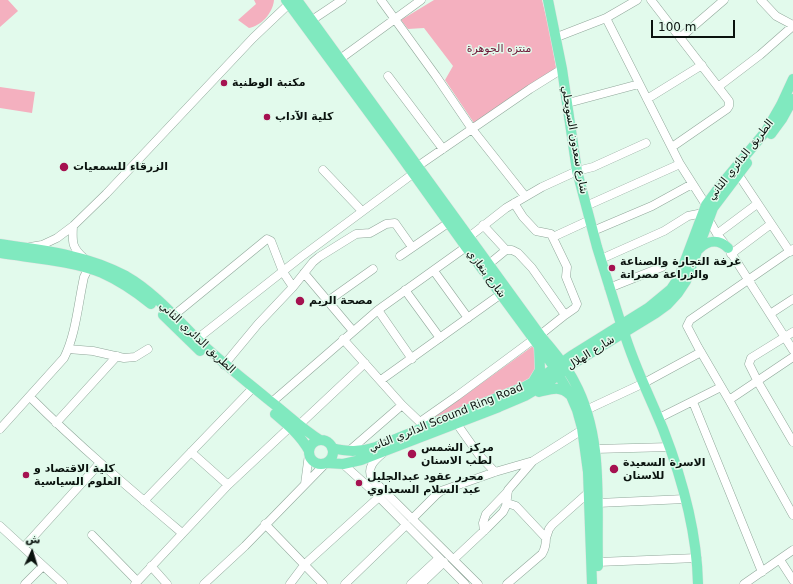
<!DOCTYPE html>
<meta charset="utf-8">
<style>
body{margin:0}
#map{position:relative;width:793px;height:584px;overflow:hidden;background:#e2faec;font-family:"DejaVu Sans","Noto Sans Arabic",sans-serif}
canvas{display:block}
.north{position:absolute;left:12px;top:532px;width:40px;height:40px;-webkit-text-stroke:3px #e2faec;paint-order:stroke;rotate:4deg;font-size:11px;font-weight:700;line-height:16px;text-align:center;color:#0a120e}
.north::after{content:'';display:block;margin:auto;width:14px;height:18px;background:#0a120e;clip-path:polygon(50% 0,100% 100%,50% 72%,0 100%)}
.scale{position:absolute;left:651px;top:20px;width:84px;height:18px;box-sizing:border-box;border:2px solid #0a120e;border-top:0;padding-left:5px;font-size:12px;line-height:14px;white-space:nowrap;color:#0a120e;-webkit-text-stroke:3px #e2faec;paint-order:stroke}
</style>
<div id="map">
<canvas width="793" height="584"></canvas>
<div class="north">ش</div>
<div class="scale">100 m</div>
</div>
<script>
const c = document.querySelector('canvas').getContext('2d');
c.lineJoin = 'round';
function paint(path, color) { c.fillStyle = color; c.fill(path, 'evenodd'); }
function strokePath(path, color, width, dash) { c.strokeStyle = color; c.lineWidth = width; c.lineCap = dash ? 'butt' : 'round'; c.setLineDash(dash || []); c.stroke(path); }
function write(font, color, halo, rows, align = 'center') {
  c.font = font + ' "DejaVu Sans","Noto Sans Arabic",sans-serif'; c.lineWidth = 3; c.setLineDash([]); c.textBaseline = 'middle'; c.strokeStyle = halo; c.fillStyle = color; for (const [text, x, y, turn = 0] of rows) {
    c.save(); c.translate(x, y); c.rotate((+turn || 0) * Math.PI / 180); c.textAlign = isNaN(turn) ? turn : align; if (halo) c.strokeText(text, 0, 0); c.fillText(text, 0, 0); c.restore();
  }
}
const green = new Path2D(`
 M0 0H8L18 11 0 27Z
 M254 0H274C273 13 261 26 249 28L238 20 256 4Z
 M434 0H542L549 28 556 67 550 75 476 126 445 80 453 66 424 28 408 29 401 20Z
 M0 87 35 92 32 113 0 108Z
 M533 346 538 354 537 371 526 383 428 422Z`);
const minor = new Path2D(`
 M381 0 436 76 472 129 525 196
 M651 0 729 101V106L727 109 672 147
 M761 0 776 16 793 25
 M606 18 680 164 706 205
 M312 20 342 0
 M557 37 606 18 637 0
 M681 37 724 0
 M340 59 421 0
 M388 76 443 149
 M718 87 760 55 793 26
 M647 99 702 65
 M568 103 639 84
 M418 166 530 89 562 69
 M323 170 362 211
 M738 174 790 252
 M514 203 523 217 536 231 551 234 567 267 566 277 577 304 575 308 565 315
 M586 206 680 164
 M483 225 506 250
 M73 226C72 243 72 248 85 259
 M593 231 652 206 692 184
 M717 234 757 204
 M469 237 506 208 542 187 577 171 593 167 646 143
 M553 237 590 220
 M30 247 42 245 57 238 73 226 106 194 253 38 292 1
 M793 249 690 320 687 326 698 347 729 400 793 515
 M731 254 771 224
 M400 256 448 223
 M601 259 664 231 688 216 703 213 709 220 717 234 728 248 793 350
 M489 264 506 250H512L518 253 532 268 565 315 540 335
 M434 271 468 318
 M304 273 353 331
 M609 288 662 267
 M405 290 440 338
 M328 301 373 269
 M378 310 412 359
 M770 314 793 299
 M173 316 267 239 271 241 283 272 293 287
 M793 332 751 358 749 364 758 382 793 442
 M197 339 301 257 414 173
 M343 339 402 405 423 425
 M68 349 93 351 124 358 135 357 148 349
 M224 365 258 324 293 287 313 262 319 257 356 234 370 233 386 224 395 223 412 247
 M381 380 501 294
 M30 397C78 445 130 489 182 533
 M729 400 793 357
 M272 402 378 310 466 247
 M693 402 762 572
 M586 410 644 383 701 352
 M659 418 721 387
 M420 422 457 396 534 339
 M56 423 117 356
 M457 424 479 455 495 472
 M299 425 365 363
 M0 429 64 358C76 334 78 304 84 277L88 269 91 264
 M595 449 670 447
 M349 451 402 405
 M191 452 228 485
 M383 453C375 460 366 467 372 479L478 584
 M343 464 373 491 465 584
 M305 484 309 454
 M144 501 249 392
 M507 503 516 506 546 538C546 543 545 549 542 554L507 584
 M598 503 685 499
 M412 519 436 495 441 491 495 472 533 461 582 430
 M265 524 323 584
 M0 526 63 584
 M484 531 483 523 486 514 508 491
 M92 535 137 581
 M546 538 549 529 552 525 589 492
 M24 547 100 463
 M454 559 487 528 503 512 506 506 508 490 533 461
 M780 560 793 580
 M598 562 697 558
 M151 566 167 584
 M25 584 43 566
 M135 584 228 485 290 427
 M204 584 245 546 325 464
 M290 584 305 564 379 497
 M345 584 406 525
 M411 584 439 558
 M421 584 444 562
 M744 584 793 550`);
const major = new Path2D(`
 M286 0 398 152 466 247 552 364 571 396 577 410 582 428 588 472 592 584
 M297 0 540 335C552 350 565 364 574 381 605 438 596 504 598 566
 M548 0 562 69 577 171 597 247 621 324
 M771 134 782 119 793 99
 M0 244C43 250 87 255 126 276 154 292 176 318 198 340 221 362 246 381 270 401 287 414 302 429 320 440
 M699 249C708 240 719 239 728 248
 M0 253C31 258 73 261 102 273 120 281 136 292 151 304
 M163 315 200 351
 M624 332C634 366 650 397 663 429 682 478 697 531 698 584
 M534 380 540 370 539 346
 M539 392C551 389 560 385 570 395
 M275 414C288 425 301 436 309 451
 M309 452a12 12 0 1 1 24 0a12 12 0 1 1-24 0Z
 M332 448C348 452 360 452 376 447L524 387 542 377 571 356 648 308 671 289 679 277 706 205 720 186 766 131 781 105 793 79
 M327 463 343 464 361 460 499 407 525 396 549 382 571 365 656 313 667 305 678 293 686 281 713 208 747 163`);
const markers = [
 [224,83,4,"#a51150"],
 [267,117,4,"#a51150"],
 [64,167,5,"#a51150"],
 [612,268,4,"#a51150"],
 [300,301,5,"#a51150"],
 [412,454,5,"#a51150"],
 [614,469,5,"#a51150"],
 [26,475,4,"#a51150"],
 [359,483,4,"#a51150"]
];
const parkNames = [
 ["منتزه الجوهرة",499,49]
];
const poiNames = [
 ["مكتبة الوطنية",232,83],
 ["كلية الآداب",275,117],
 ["الزرقاء للسمعيات",73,167],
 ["غرفة التجارة والصناعة",620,262],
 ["والزراعة مصراتة",620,275],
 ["مصحة الريم",309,301],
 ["مركز الشمس",421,448],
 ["لطب الاسنان",421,461],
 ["الاسرة السعيدة",623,463],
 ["للاسنان",623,476],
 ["كلية الاقتصاد و",34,469],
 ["العلوم السياسية",34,482],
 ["محرر عقود عبدالجليل",367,477],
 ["عبد السلام السعداوي",367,490]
];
const streetNames = [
 ["شارع سعدون السويحلي",574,140,80],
 ["الطريق الدائري الثاني",741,160,-52],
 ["شارع بنغازي",486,274,53],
 ["الطريق الدائري الثاني",197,338,43],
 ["شارع الهلال",591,353,-32],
 ["الدائري الثاني Scound Ring Road",446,418,-22]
];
paint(green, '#f4b0bf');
strokePath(minor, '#90a79a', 9);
strokePath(major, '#e2e3e2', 11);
strokePath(minor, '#fff', 8);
strokePath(major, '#80e9bf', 10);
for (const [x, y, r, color] of markers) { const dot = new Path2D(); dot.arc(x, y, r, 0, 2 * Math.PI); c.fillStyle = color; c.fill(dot); strokePath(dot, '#e2faec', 1.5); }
write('11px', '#6d1636', '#e2faec', parkNames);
write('bold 11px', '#0a120e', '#e2faec', poiNames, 'left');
write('11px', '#0a120e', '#e2faec', streetNames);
</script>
